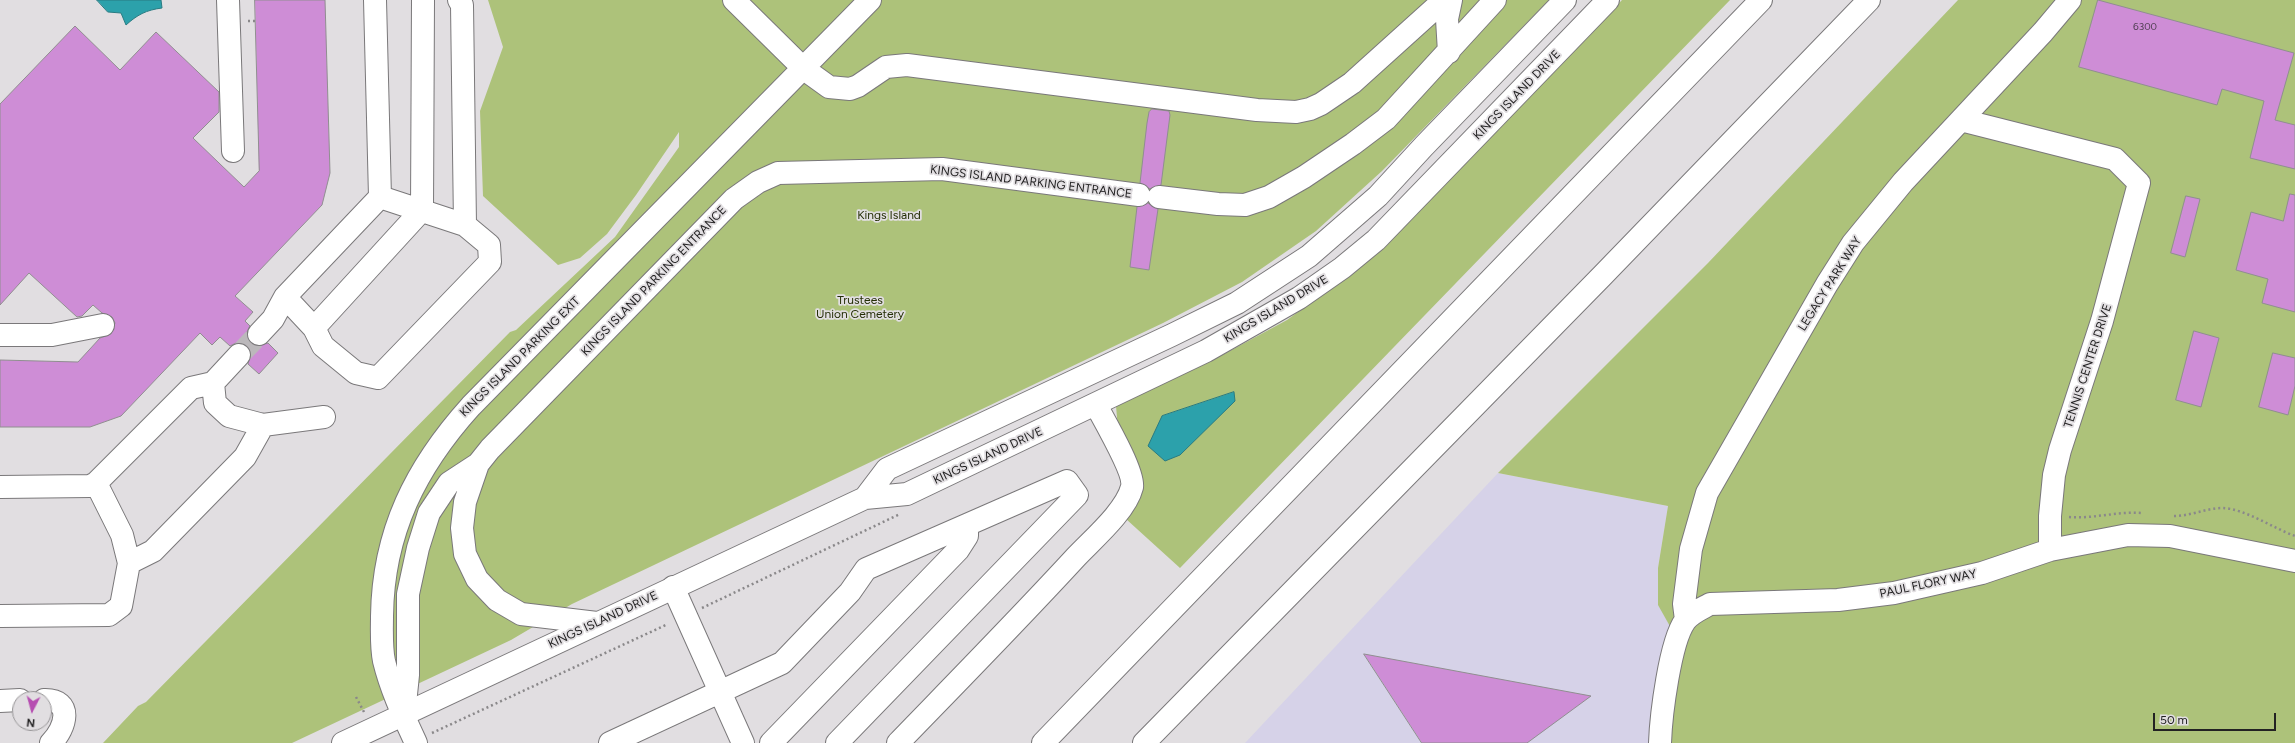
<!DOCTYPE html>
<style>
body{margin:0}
#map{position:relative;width:2295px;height:743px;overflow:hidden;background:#e1dee1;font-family:Figtree,sans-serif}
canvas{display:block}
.north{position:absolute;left:12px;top:691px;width:40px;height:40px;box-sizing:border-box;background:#e1dee1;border:1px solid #959395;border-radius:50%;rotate:186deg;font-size:11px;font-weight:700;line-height:16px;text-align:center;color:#232223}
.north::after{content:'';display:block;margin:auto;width:14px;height:18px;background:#b64eb1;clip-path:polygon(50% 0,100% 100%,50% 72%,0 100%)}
.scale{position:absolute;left:2153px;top:713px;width:123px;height:18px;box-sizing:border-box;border:2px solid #232223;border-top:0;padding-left:5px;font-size:12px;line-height:14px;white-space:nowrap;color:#232223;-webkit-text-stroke:3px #e1dee1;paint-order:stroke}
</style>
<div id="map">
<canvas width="2295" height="743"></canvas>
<div class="north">N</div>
<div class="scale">50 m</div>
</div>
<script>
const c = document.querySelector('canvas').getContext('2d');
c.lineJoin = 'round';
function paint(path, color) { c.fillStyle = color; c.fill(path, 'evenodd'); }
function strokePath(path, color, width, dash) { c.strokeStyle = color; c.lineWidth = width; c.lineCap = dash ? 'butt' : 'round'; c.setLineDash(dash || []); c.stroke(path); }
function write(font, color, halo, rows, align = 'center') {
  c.font = font + ' Figtree,sans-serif'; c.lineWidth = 3.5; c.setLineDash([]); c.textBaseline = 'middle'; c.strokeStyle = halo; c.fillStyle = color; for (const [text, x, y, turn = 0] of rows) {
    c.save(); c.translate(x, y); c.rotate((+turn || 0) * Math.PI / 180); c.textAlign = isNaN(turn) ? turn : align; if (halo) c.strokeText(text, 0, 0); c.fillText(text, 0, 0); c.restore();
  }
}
const commercial = new Path2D(`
 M1498 473 1668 506 1658 568 1676 637 1660 743H1245Z`);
const green = new Path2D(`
 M488 0H1549L1382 171 1316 231 1242 282 1163 323 572 604 511 640 292 743H103L138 706 146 702 510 332 516 330 615 237 679 147V132L636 195 607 234 580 258 558 265 483 196 480 111 503 47Z
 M1622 0H1730L1180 568 1126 519 1116 406 1226 353 1287 320 1350 274 1534 91Z
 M1958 0H2295V743H1660L1676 637 1658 605V568L1668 506 1498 473 1708 263Z`);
const water = new Path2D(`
 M97 0H161L162 8C146 10 137 15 126 25L121 13 108 12Z
 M1234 392 1235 401 1180 455 1165 461 1148 446 1162 416Z`);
const building = new Path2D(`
 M255 0H325L330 173 322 205 235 296 253 312 245 321 250 326 247 332 250 343 257 346 268 343 278 353 259 374 248 364 251 352 247 346 236 343 230 346 220 337 212 345 200 333 121 416 90 427H0V360L78 362 100 338 111 334 115 323 112 317 102 313 93 305 82 316 77 317 29 273 0 305V104L75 26 120 70 156 32 219 92V112L193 138 244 187 259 171Z
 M2098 0 2294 53 2275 120 2295 125V169L2250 158 2264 101 2222 89 2217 105 2079 67Z
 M1152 109 1169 111 1170 115 1161 185 1150 189 1140 183 1147 123 1149 112Z
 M2290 194 2295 195V312L2262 303 2268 279 2236 270 2251 212 2283 221Z
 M2186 196 2200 199 2185 257 2171 253Z
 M1148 203 1158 209 1149 270 1130 267 1137 207Z
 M2194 331 2219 338 2201 407 2176 400Z
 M2273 353 2295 358V386L2288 415 2259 407Z
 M1364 654 1591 696 1527 743H1422Z`);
const minorTunnel = new Path2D(`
 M239 355 259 334`);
const path = new Path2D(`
 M248 21H255
 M2174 516C2191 516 2206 508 2223 508 2245 509 2273 528 2295 536
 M2069 517C2094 519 2118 511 2142 513
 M702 608 900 514
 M356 697 364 712
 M432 733 668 624`);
const minor = new Path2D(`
 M228 0 233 151
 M459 0 462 5 465 225
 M734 0 804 69 829 87 850 89 858 86 886 67 907 65 1257 110 1296 112 1310 109 1321 104 1352 83 1444 0
 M1449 52 1447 19 1451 0
 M1961 120 2115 159 2139 183 2102 321 2060 450 2054 475 2050 516V550
 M1159 197 1218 204 1245 205 1269 197 1304 177 1353 144 1386 119 1495 0
 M285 297 314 328 323 346 356 373 378 378 490 262 489 245 465 225 380 197
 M314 328 422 210 423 0
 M259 334 273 319 285 297 380 197 375 0
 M0 335H52L103 325
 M239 355 213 383 215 403 229 416 263 425 324 417
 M478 464 465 502 462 528 465 554 477 579 497 600 521 614 597 623
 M0 487 90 486 96 483 191 388 213 383
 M129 563 153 551 245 457 263 425
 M673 587 743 743
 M0 616 109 615 121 606 129 563 122 535 96 483
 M1686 620 1684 604 1691 549 1707 493 1827 284 1853 243 1903 182 2043 32 2070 0
 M44 700C74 699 66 728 51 743
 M0 701 20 700
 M404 714 408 675V594L418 548 429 513 449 483 478 464 490 449 734 199 758 182 778 173 942 169 1139 195
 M416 743C404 717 391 690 384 661 381 647 382 630 382 616 383 532 416 467 471 406L870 0
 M610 743 782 663 850 592 866 569 1067 481 1077 495 837 743
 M771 743 958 550 967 536V525
 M898 743C958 681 1018 620 1076 557 1093 539 1126 511 1132 487 1135 473 1104 420 1096 405
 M1660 743C1661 715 1670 642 1685 621 1691 613 1701 609 1710 604L1838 600 1894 593 1982 573 2050 550 2128 535 2170 536 2295 561`);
const major = new Path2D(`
 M865 498 887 469 1172 335 1237 303 1309 256 1378 196 1424 146 1565 0
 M343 743 865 498 907 494 1206 351 1299 298 1342 268 1376 240 1608 0`);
const highway = new Path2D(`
 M1043 743 1761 0
 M1144 743 1602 276 1869 0`);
const numberNames = [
 ["6300",2145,27]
];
const streetNames = [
 ["KINGS ISLAND DRIVE",1517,95,-46],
 ["KINGS ISLAND PARKING ENTRANCE",1031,182,7],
 ["KINGS ISLAND PARKING ENTRANCE",654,281,-46],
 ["LEGACY PARK WAY",1830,284,-58],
 ["KINGS ISLAND DRIVE",1276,309,-31],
 ["KINGS ISLAND PARKING EXIT",520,357,-45],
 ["TENNIS CENTER DRIVE",2088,366,-72],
 ["KINGS ISLAND DRIVE",988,456,-25],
 ["PAUL FLORY WAY",1928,584,-12],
 ["KINGS ISLAND DRIVE",603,620,-25]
];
const parkNames = [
 ["Kings Island",889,215],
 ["Trustees",860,300],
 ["Union Cemetery",860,314]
];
paint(commercial, '#d6d2e8');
paint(green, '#adc27a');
paint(water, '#2ca1ab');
strokePath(water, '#297b82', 1);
paint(building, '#ce8dd6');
strokePath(building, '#908e90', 1);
strokePath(minorTunnel, '#bbb8bb', 22, [22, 11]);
strokePath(minor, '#7a787a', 24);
strokePath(major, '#7a787a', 24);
strokePath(highway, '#7a787a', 24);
strokePath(path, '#8a888a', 2.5, [2, 3]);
strokePath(minor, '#fff', 22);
strokePath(major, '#fff', 22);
strokePath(highway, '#fff', 22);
write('10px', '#4e3d50', null, numberNames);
write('12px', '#232223', '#e1dee1', streetNames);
write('12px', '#252f06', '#e1dee1', parkNames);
</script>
